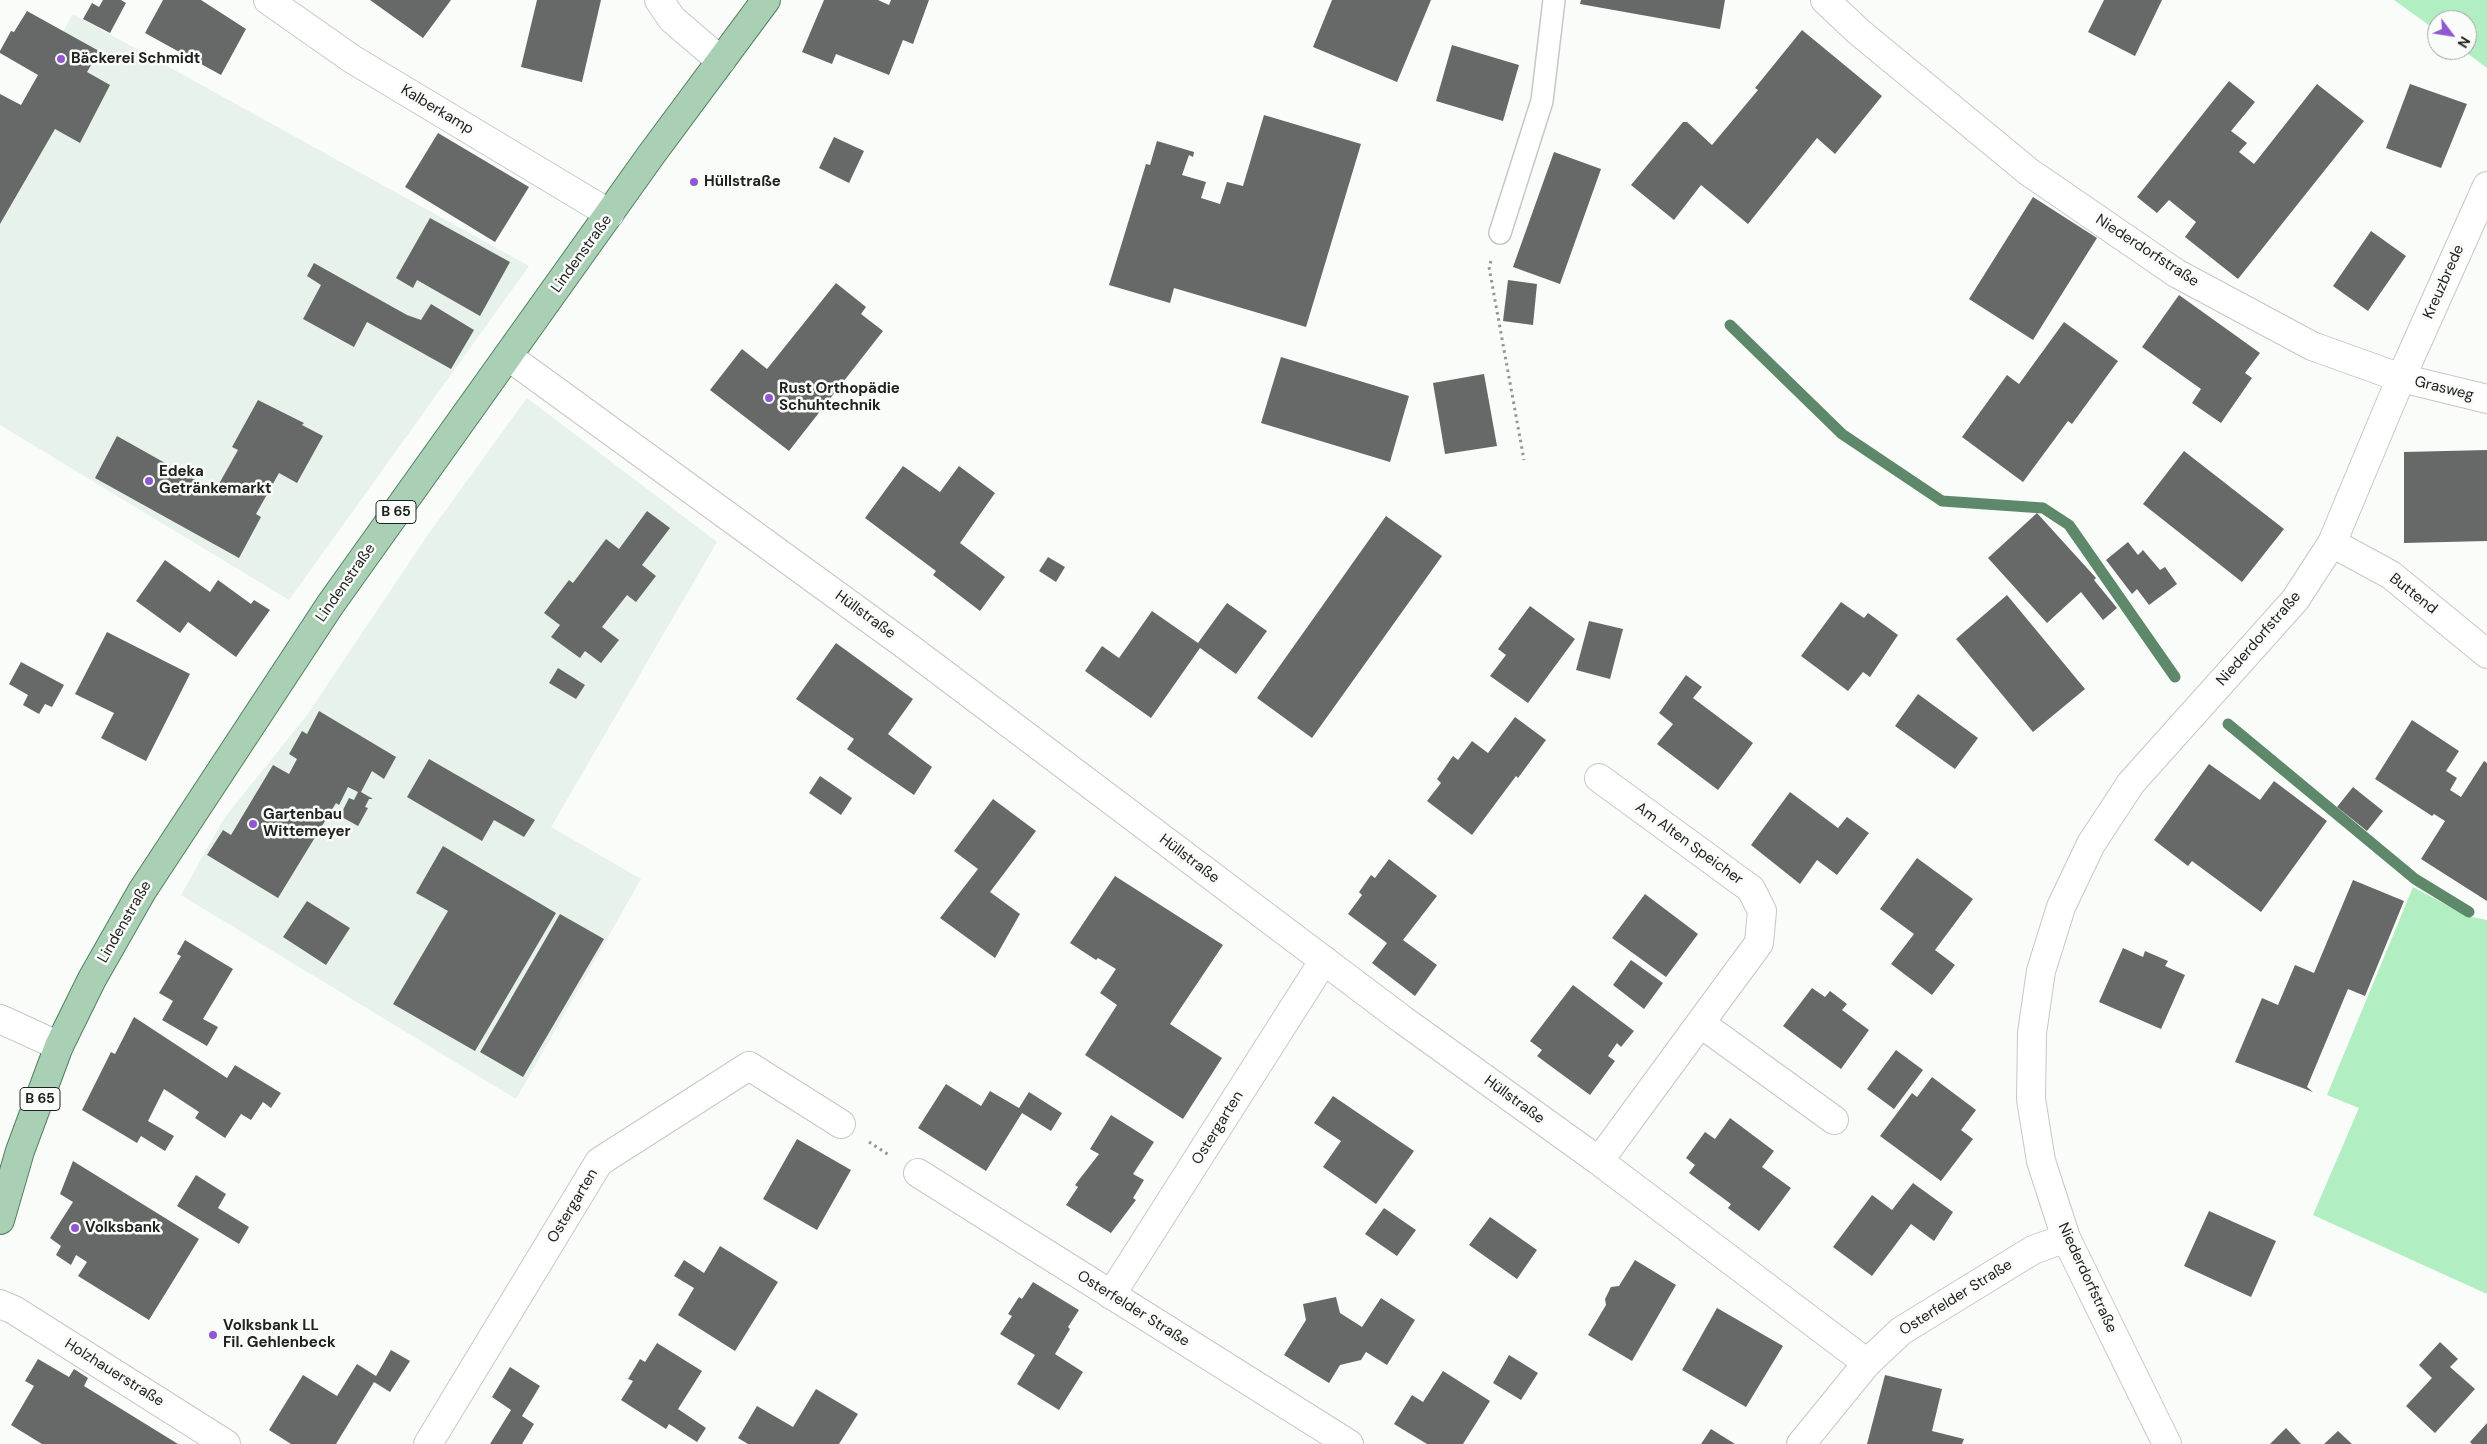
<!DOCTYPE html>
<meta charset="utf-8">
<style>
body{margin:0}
#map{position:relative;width:2487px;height:1444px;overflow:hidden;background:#f9fcf9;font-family:"DM Sans",sans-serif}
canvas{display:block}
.north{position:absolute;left:2427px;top:10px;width:50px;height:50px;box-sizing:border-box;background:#f9fcf9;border:1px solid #a2a4a2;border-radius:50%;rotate:121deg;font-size:14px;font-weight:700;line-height:20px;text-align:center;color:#202120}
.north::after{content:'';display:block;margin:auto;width:18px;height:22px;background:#8f58d0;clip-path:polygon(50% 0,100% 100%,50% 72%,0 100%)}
</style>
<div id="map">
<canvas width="2487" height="1444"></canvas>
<div class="north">N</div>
</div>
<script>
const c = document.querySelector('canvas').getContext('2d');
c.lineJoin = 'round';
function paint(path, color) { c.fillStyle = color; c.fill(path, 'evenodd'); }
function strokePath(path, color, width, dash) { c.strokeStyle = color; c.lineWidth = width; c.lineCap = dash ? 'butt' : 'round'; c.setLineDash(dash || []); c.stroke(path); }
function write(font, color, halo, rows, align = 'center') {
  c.font = font + ' "DM Sans",sans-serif'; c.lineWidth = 5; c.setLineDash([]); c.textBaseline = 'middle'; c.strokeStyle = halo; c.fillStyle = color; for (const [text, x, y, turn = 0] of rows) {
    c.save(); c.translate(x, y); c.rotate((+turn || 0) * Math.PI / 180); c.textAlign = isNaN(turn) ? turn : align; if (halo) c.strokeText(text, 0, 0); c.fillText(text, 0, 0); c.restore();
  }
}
const built = new Path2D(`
 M73 14 529 266 289 600 0 425V142Z
 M527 398 717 542 551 827 641 879 516 1099 181 895 225 817 307 715 427 536Z`);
const green = new Path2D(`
 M2394 0H2487V68L2463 50H2467V20H2437V31Z
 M2413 887 2467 916 2487 920V1294L2313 1215 2359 1108 2327 1095Z`);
const stream = new Path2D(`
 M1730 325 1842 434 1942 501 2043 508 2069 525 2175 677
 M2228 724 2415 879 2469 912`);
const building = new Path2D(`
 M103 0H121L126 3 110 33 83 19 92 3 99 7Z
 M163 0H201L246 29 221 75 145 33Z
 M370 0H451L423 38Z
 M537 0H601L582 82 521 67Z
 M824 0H878L889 5 891 0H929L913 44 903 40 889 75 836 54 832 64 802 52Z
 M1332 0H1431L1397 82 1313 47Z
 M1581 0H1725L1720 29 1580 4Z
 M2104 0H2162L2135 56 2088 32Z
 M27 11 99 51 87 72 110 85 80 143 55 129 0 224V94L21 105 38 75 0 53V51L11 31 14 32Z
 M1802 30 1882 96 1835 154 1817 138 1748 224 1701 185 1674 220 1631 185 1683 122H1687L1712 145 1758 90 1755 88Z
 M1452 45 1519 65 1503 121 1436 101Z
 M2229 81 2255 102 2231 131 2247 143 2239 152 2254 164 2317 84 2364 121 2238 279 2185 237 2196 222 2169 200 2157 213 2137 197Z
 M2410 84 2467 104 2441 168 2386 148Z
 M1264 115 1361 144 1306 327 1174 288 1170 303 1109 285 1146 164 1150 165 1157 141 1194 152 1193 157 1189 155 1182 175 1206 182 1201 198 1220 204 1227 182 1243 186Z
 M438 133 529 187 495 242 405 187Z
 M834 137 864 151 849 183 819 168Z
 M1554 152 1601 169 1560 284 1513 267Z
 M2033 197 2097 238 2033 340 1969 299Z
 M430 218 510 262 480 316 417 280 413 288 396 278Z
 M2371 231 2406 256 2368 311 2333 286Z
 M314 263 407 315 421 320 431 304 474 330 451 369 367 322 354 347 303 319 321 285 307 276Z
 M1508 280 1537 284 1533 325 1503 321Z
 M836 283 866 307 861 314 883 331 789 451 710 390 742 349 767 369Z
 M2179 295 2260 353 2245 373 2252 378 2221 423 2192 403 2201 389 2142 347Z
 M2064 322 2118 361 2072 424 2068 421 2023 482 1962 437 2007 375 2019 384Z
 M1281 357 1409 396 1390 462 1261 423Z
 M1484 374 1497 446 1445 454 1433 383Z
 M258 400 304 423 302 425 323 436 297 483 279 473 256 514 261 517 239 558 95 478 117 436 215 491 238 450 232 447Z
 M2487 450V541L2404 543V452Z
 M2184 451 2284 529 2242 582 2143 504Z
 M903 466 940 492 959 466 995 493 960 543 1005 577 980 611 933 575 936 571 865 518Z
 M647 511 670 528 642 565 656 576 636 602 627 595 602 627 619 640 601 663 585 651 580 658 551 637 560 625 544 613 569 580 573 583 606 539 619 549Z
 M2037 513 2096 578 2094 580 2117 608 2103 620 2081 592 2047 623 1988 558Z
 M1386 516 1442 556 1312 738 1257 698Z
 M2128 542 2138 555 2143 550 2160 570 2165 567 2177 584 2149 605 2137 589 2132 594 2106 560Z
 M1048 557 1065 567 1056 582 1039 571Z
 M165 560 210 592 218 580 251 604 254 600 270 610 236 657 188 622 180 633 136 601Z
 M2007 595 2085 689 2033 732 1956 639Z
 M1841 602 1864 618 1868 613 1898 635 1870 677 1863 672 1848 691 1801 656Z
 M1227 603 1267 631 1236 674 1200 648 1151 718 1085 671 1102 646 1119 658 1152 611 1198 643Z
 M1530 606 1575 639 1528 703 1490 676 1506 655 1498 649Z
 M1589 621 1623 629 1610 679 1576 670Z
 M107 632 190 674 146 761 101 738 114 713 75 694Z
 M836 643 913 699 888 734 932 767 914 795 847 749 854 739 796 699Z
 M21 662 64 685 52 707 45 704 39 714 23 705 28 695 9 684Z
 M558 668 585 685 576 699 549 683Z
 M1686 675 1702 687 1693 698 1753 743 1718 790 1657 744 1673 724 1659 713Z
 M1918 694 1978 738 1955 769 1895 726Z
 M319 711 396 757 384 779 372 771 361 792 373 799H369L365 807 368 808 358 826 340 816 349 798 354 800 358 792 348 787 339 805 336 803 278 898 207 855 223 830 231 835 273 765 289 774 297 759 289 754 302 731 307 734Z
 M1515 717 1546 740 1518 778 1516 776 1472 835 1427 801 1441 783 1437 779 1453 756 1458 760 1472 741 1488 753Z
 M2412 720 2459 751 2446 771 2457 778 2450 790 2461 797 2484 761 2487 763V901L2421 859 2445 821 2434 814 2432 816 2375 779Z
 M429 759 535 820 524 837 494 820 482 841 407 797Z
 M2209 764 2260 800 2274 781 2327 821 2261 912 2192 861 2188 866 2154 840Z
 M820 776 852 798 841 815 809 793Z
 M2353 787 2383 811 2367 831 2337 807Z
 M1790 792 1838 828 1847 817 1869 833 1837 875 1817 860 1800 884 1751 845Z
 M993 799 1036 831 990 892 1020 914 995 958 940 918 978 869 954 851Z
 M443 846 556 913 475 1051 393 1004 448 911 416 893Z
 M1917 858 1973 899 1935 950 1955 965 1932 995 1891 964 1914 934 1880 909Z
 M1389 859 1437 896 1403 940 1437 965 1415 996 1372 963 1387 943 1348 914 1362 895 1359 892 1371 875 1375 878Z
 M1115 876 1223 945 1170 1024 1222 1058 1183 1119 1085 1055 1117 1005 1100 993 1116 969 1098 958 1096 960 1070 943Z
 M2353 880 2404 901 2365 996 2348 989 2307 1087 2313 1092 2235 1062 2262 998 2278 1005 2295 965 2314 973Z
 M1645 894 1698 934 1666 977 1612 938Z
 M307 901 350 928 326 965 283 937Z
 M560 914 604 939 523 1077 480 1052Z
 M185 940 233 969 203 1019 218 1027 207 1046 162 1020 173 1001 159 993 181 956 177 954Z
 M2123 948 2143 957 2145 951 2168 961 2165 966 2185 975 2161 1029 2099 1002Z
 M1631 960 1663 983 1644 1009 1613 985Z
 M1573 985 1634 1031 1621 1047 1617 1043 1608 1056 1615 1061 1590 1095 1537 1056 1542 1050 1530 1041Z
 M1812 988 1825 997 1830 991 1847 1004 1842 1010 1869 1030 1841 1069 1783 1026Z
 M134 1017 227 1078 235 1065 281 1093 271 1108 263 1102 251 1120 241 1114 225 1138 195 1118 199 1112 164 1089 148 1121 174 1136 165 1151 141 1136 137 1143 82 1110 111 1052 115 1054Z
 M1896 1050 1923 1070 1894 1109 1867 1089Z
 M1932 1077 1976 1110 1961 1130 1973 1139 1941 1181 1880 1136 1912 1093 1917 1097Z
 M946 1084 981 1106 990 1091 1019 1108 1029 1092 1062 1113 1051 1131 1022 1113 986 1171 918 1128Z
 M1333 1096 1414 1151 1376 1204 1323 1167 1341 1141 1314 1123Z
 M1111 1115 1154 1142 1133 1174 1144 1180 1133 1198 1136 1200 1111 1233 1066 1205 1078 1187 1075 1185 1099 1154 1090 1149Z
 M1730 1118 1774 1151 1762 1167 1791 1188 1759 1231 1728 1208 1731 1204 1689 1173 1695 1165 1686 1158 1705 1132 1715 1139Z
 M797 1139 851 1170 817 1230 763 1199Z
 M73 1161 199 1239 149 1320 78 1276 87 1262 76 1255 71 1265 56 1255 61 1246 50 1238 73 1202 60 1194Z
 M196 1175 226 1194 218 1208 249 1227 239 1244 177 1206Z
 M1913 1183 1953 1212 1934 1241 1911 1224 1872 1276 1833 1247 1872 1195 1892 1210Z
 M1384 1208 1416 1230 1397 1256 1365 1234Z
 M2209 1211 2276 1241 2251 1297 2184 1266Z
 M1490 1217 1537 1250 1517 1279 1469 1245Z
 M720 1246 778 1282 735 1351 678 1315 694 1288 674 1276 684 1260 704 1273Z
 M1635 1260 1676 1285 1632 1361 1588 1335 1606 1305 1605 1299 1611 1287 1619 1286Z
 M1033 1282 1079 1310 1068 1327 1070 1329 1055 1354 1083 1372 1059 1410 1017 1384 1035 1355 1000 1334 1012 1316 1008 1314 1019 1297 1022 1299Z
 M1336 1297 1340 1313 1362 1327 1381 1298 1415 1320 1387 1365 1366 1352 1361 1360 1340 1365 1329 1383 1284 1355 1306 1320 1303 1304Z
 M1717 1308 1783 1346 1746 1407 1682 1370Z
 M2440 1342 2458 1359 2450 1367 2475 1389 2435 1433 2406 1406 2432 1378 2419 1365Z
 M657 1343 702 1371 678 1409 706 1428 697 1442 669 1424 666 1429 621 1400 633 1381 628 1379 640 1359 645 1362Z
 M391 1350 410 1361 390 1392 374 1382 336 1444H291L269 1430 303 1375 337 1396 357 1364 376 1376Z
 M1509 1355 1538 1373 1521 1400 1493 1383Z
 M38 1359 69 1377 74 1369 88 1378 84 1386 178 1444H42L11 1425 34 1386 25 1381Z
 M510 1367 540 1386 522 1416 534 1424 522 1444H490L511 1410 492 1397Z
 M1443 1371 1490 1401 1463 1444H1427L1394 1424 1412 1395 1423 1402Z
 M1885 1375 1942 1389 1932 1431 1964 1439 1962 1444H1867Z
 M816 1389 858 1414 839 1444H748L738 1438 757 1406 793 1427Z
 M2487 1423V1444H2472L2470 1442Z
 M2286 1428 2301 1444H2270Z
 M1711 1429 1735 1444H1701Z
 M2338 1431 2352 1444H2324Z`);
const path = new Path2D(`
 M1491 261 1489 267 1524 460
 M869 1142 889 1155`);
const lane = new Path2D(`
 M1500 233 1542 101 1554 0`);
const street = new Path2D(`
 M268 0 352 59 610 214
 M659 0 672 19 721 61
 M1825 0 1859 32 2029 172 2176 273 2312 346 2401 378 2487 399
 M509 357 908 647 1403 1020 1599 1161 1867 1363
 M2332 543 2391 575 2487 654
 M1599 778 1751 889 1762 911 1759 943 1599 1161
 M0 1019 59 1046
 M1700 1023 1834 1120
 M918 1173 1349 1444
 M1111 1295 1324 960
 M0 1304 14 1310 226 1444
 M428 1444 599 1162 749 1066 841 1124
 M1801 1444 1867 1363 1901 1331 2033 1250 2066 1238`);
const secondary = new Path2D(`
 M2167 1444 2066 1238 2041 1161 2031 1099 2032 1033 2041 971 2061 907 2091 844 2131 783 2295 600 2332 543 2401 378 2487 186`);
const primary = new Path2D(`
 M0 1220 20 1151 59 1046 92 979 142 891 330 605 651 155 766 0`);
const markers = [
 [61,59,5,"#8f58d0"],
 [694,182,5,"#8f58d0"],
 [769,398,5,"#8f58d0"],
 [149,481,5,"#8f58d0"],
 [253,824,5,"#8f58d0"],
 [75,1228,5,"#8f58d0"],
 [213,1335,5,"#8f58d0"]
];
const shields = [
 [396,512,40],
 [40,1099,40]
];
const shieldNames = [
 ["B 65",396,512],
 ["B 65",40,1099]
];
const poiNames = [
 ["Bäckerei Schmidt",71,59],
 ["Hüllstraße",704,182],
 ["Rust Orthopädie",779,389],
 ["Schuhtechnik",779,406],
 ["Edeka",159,472],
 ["Getränkemarkt",159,489],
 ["Gartenbau",263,815],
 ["Wittemeyer",263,832],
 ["Volksbank",85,1228],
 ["Volksbank LL",223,1326],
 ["Fil. Gehlenbeck",223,1343]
];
const streetNames = [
 ["Kalberkamp",437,110,31],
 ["Niederdorfstraße",2147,251,33],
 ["Lindenstraße",582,254,-54],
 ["Kreuzbrede",2444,282,-66],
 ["Grasweg",2444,389,14],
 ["Lindenstraße",346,583,-55],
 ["Buttend",2413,594,38],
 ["Hüllstraße",865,615,36],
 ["Niederdorfstraße",2259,639,-49],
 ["Am Alten Speicher",1689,844,36],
 ["Hüllstraße",1189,859,37],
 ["Lindenstraße",125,922,-60],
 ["Hüllstraße",1514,1100,36],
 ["Ostergarten",1218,1128,-58],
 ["Ostergarten",573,1206,-59],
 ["Niederdorfstraße",2087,1278,65],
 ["Osterfelder Straße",1956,1298,-32],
 ["Osterfelder Straße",1133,1309,32],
 ["Holzhauerstraße",114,1373,32]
];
paint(built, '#e7f2ea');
paint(green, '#b1eec1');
strokePath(stream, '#5e886a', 11);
paint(building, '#666967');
strokePath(lane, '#c5c8c5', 24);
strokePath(street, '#c5c8c5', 30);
strokePath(secondary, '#c5c8c5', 30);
strokePath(primary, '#537f60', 30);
strokePath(path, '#949694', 3, [2.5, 4]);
strokePath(lane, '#fff', 21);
strokePath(street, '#fff', 28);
strokePath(secondary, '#fff', 28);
strokePath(primary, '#a9d0b4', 28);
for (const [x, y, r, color] of markers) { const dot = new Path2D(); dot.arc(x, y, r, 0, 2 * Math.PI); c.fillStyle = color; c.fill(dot); strokePath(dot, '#f9fcf9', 2); }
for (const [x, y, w] of shields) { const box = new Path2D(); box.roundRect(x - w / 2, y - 11.5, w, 23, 4); c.fillStyle = '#f9fcf9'; c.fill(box); strokePath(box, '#202120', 1); }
write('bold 14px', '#202120', null, shieldNames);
write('bold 15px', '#202120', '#f9fcf9', poiNames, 'left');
write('15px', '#202120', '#f9fcf9', streetNames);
</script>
